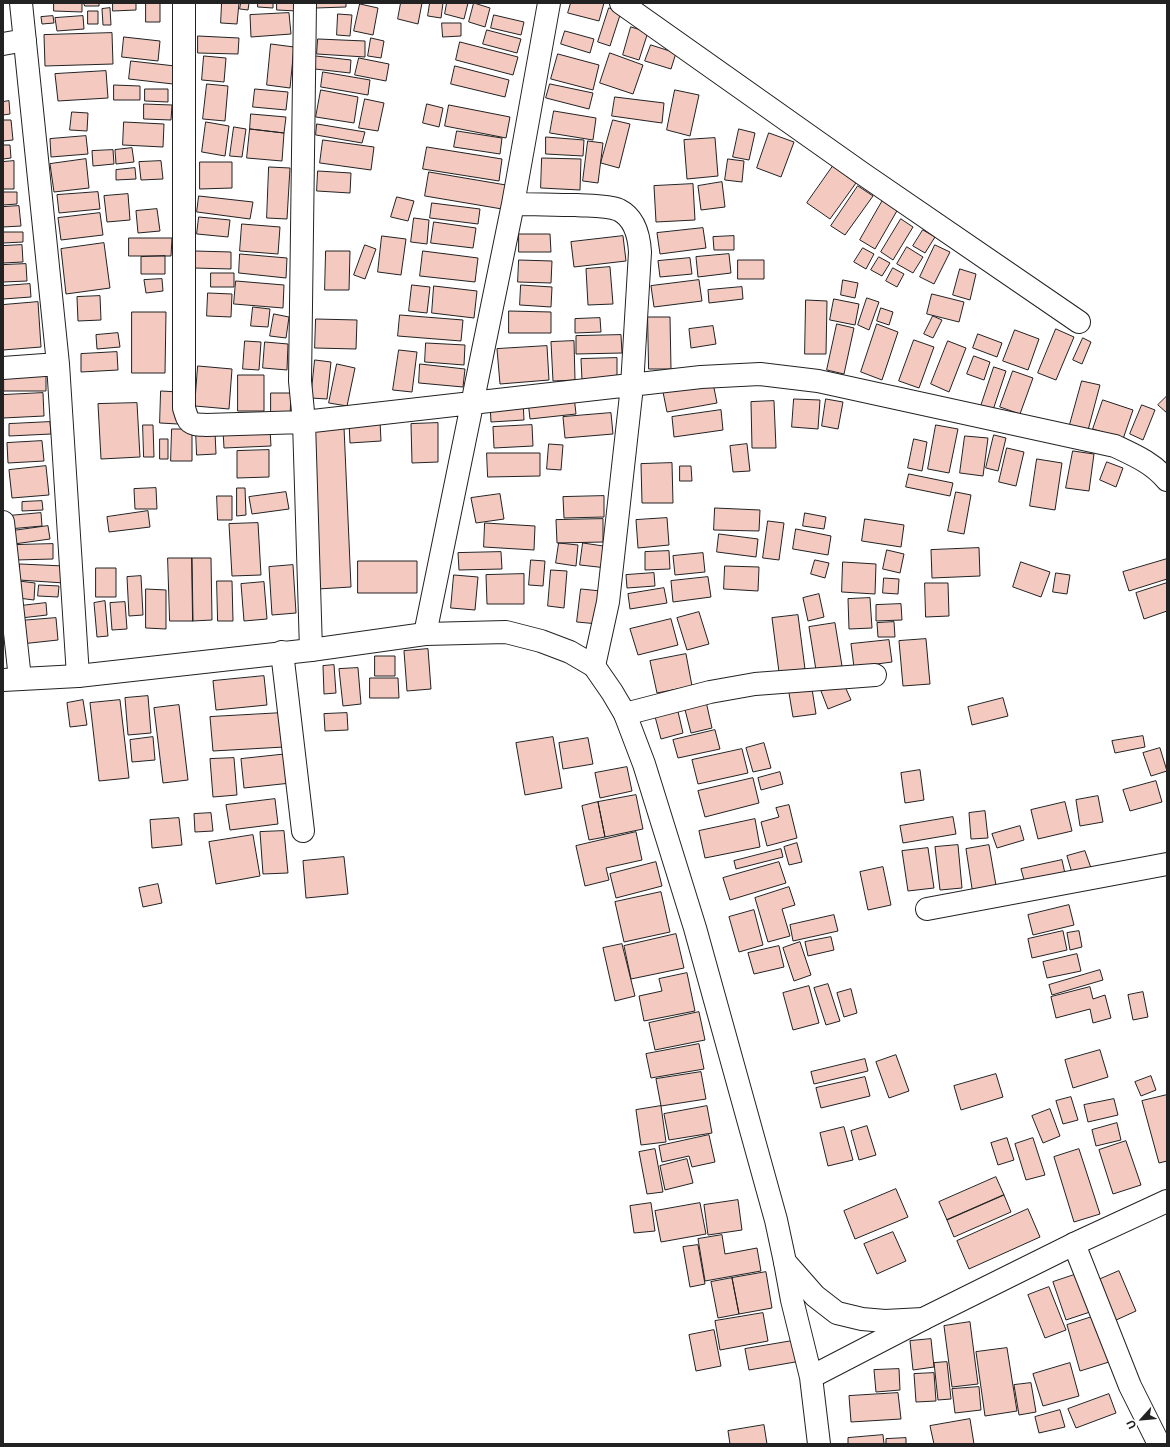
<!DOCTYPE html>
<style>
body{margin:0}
#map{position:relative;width:1170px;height:1447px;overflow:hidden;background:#fff;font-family:Inter,sans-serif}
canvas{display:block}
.frame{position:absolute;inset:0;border:4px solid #222;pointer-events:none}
.north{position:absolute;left:1122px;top:1399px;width:40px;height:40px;-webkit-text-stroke:3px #fff;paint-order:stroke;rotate:243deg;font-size:11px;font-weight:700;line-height:16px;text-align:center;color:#222}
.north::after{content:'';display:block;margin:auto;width:14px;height:18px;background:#222;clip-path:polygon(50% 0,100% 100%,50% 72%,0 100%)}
</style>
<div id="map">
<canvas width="1170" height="1447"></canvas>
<div class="frame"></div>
<div class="north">U</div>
</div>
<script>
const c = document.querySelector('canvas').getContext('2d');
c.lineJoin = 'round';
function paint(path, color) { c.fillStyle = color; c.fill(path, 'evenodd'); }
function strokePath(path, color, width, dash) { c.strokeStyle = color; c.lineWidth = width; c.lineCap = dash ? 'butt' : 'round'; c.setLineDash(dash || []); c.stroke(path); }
const building = new Path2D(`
 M54 3H82V12L54 11Z
 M84 3H99V6H85Z
 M113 3H136V10L113 11Z
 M146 3H160V22H146Z
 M222 3H239L237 24 221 23Z
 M241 3H249L248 10 240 9Z
 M258 3H273V8L258 7Z
 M277 3H297V11L277 10Z
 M316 3H346V7L316 8Z
 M401 3H422L418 24 398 19Z
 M430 3H443L441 18 428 16Z
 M447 3H468L464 19 445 14Z
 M474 3 490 8 485 27 469 22Z
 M571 3H604L599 21 568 13Z
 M360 4 378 8 373 35 354 31Z
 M110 8 111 25H103L102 9Z
 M609 8 621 12 610 46 598 42Z
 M88 11H98V24H88Z
 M289 13 291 34 251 37 250 15Z
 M338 14 352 15 350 36 337 35Z
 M494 15 524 22 521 35 491 28Z
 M53 16 54 23 42 24 41 17Z
 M83 16 84 29 57 31 55 18Z
 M442 23H461V36L443 37Z
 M631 27 648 32 639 60 623 55Z
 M487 30 521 39 517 53 483 44Z
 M565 31 594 39 590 53 561 44Z
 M112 33 113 64 45 66 44 35Z
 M198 36 239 38 238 54 198 53Z
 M124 37 160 41 158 61 122 57Z
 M371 38 384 41 381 58 368 56Z
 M318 39 365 41V57L317 54Z
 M460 42 518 57 513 75 456 60Z
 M271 44 294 47 290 88 267 85Z
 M651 45 676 53 671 69 645 61Z
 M610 53 643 65 633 94 600 83Z
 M558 54 599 65 593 90 551 79Z
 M204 56 226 58 224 82 202 80Z
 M316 56 351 60 350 73 315 69Z
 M359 58 389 64 386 81 355 75Z
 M131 61 175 66 173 84 129 79Z
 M455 66 509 80 505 97 451 84Z
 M106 71 108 98 58 101 55 74Z
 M323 72 370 80 368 95 321 87Z
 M207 84 228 86 225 121 203 119Z
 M550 84 593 93 589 109 546 98Z
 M114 85 140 86V100H114Z
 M145 89H168V102L145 101Z
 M255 89 288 92 286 110 253 107Z
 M321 90 358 97 354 123 316 117Z
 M675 90 699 95 690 136 667 130Z
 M615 97 664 103 662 123 612 116Z
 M365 99 384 103 378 131 359 128Z
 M9 101 10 114 3 115V102Z
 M144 104 172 105 171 120 144 119Z
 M427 104 443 108 439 127 423 123Z
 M449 105 510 117 506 138 445 126Z
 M554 111 596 118 593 140 550 133Z
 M72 112 88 113 87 131 70 130Z
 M251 114 286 117 284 133 250 129Z
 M3 120H11L13 140 3 141Z
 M613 120 630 124 619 168 601 163Z
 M124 122 164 124 163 147 123 145Z
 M206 122 229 126 225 156 202 152Z
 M317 124 365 132 362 143 316 135Z
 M234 127 246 129 242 157 230 156Z
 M250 129 284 133 282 161 247 158Z
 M739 129 755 133 749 160 733 157Z
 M457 131 502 138 500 154 454 147Z
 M769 133 794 142 781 177 757 168Z
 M86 136 88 154 51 157 50 139Z
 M546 137 584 140 583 156 546 154Z
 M715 138 718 176 687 179 684 140Z
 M323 140 374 147 371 170 320 163Z
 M588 141 603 143 598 183 583 181Z
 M3 145H10L11 158 3 159Z
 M427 147 502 159 499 181 423 169Z
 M132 148 134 162 116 164 115 150Z
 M113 150 114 164 93 166 92 151Z
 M542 158 581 159 580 190 541 188Z
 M86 159 89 188 54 192 50 164Z
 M728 159 744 161 742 182 725 180Z
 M14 161V189H3V162Z
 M161 161 163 179 141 180 139 162Z
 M200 162H232V188L200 189Z
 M833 166 856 183 830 219 807 203Z
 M269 167 290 168 287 219 267 218Z
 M135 168 136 179 116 180V170Z
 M318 171 351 173 350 193 317 191Z
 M429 172 506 185 502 209 425 196Z
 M722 182 725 207 701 210 698 186Z
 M693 184 695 220 656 222 654 186Z
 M858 186 873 196 845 235 831 226Z
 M3 192H17V204L3 205Z
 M98 192 100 209 59 213 57 195Z
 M128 194 130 220 107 222 104 196Z
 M199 196 253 202 250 219 197 212Z
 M397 197 414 201 408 221 391 217Z
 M883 200 898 209 875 249 860 240Z
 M432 203 480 209 478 224 430 218Z
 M19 206 21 226 3 227V207Z
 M157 209 160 231 138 233 136 211Z
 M100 213 103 235 61 240 58 218Z
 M199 217 230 220 228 237 197 234Z
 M414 218 429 220 427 244 411 242Z
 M901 219 913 227 893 260 881 252Z
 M434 222 476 228 473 248 431 243Z
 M242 224 280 227 278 254 240 251Z
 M703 228 706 248 660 254 657 233Z
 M923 230 935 237 925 253 913 246Z
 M3 232H23V242L3 243Z
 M519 234H550L551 252H519Z
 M382 236 406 239 401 275 378 272Z
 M623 236 626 261 574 267 571 242Z
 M734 236V250H714L713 237Z
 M129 238H172L171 256H129Z
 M104 243 110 288 66 294 61 249Z
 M22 245 23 262 3 263V246Z
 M365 245 376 249 365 279 354 275Z
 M935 245 950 252 934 284 920 277Z
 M907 247 923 257 913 273 897 264Z
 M863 248 874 254 866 269 854 262Z
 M195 251 231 252V269L194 268Z
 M326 251H350L349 290H325Z
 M423 251 478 258 475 282 420 276Z
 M240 254 287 258 286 278 239 273Z
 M729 254 731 273 698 277 696 257Z
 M165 256V274H141V257Z
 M879 257 890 263 882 276 871 270Z
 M690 258 692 274 660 277 658 261Z
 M519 260 552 261 551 283 518 282Z
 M738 260H764V279H738Z
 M26 264 27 281 3 282V265Z
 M610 267 613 304 588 305 586 269Z
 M893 268 904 274 897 287 886 281Z
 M960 269 976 274 970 300 953 295Z
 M211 273H234V287H211Z
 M162 279 163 291 146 293 144 280Z
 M699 280 702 301 654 307 651 286Z
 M843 280 858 283 855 298 841 295Z
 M236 281 284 285 283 308 234 304Z
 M30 284 31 297 3 299V286Z
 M412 285 430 287 427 313 409 311Z
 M521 285 552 287 551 307 520 305Z
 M434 286 477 291 474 318 432 313Z
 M742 287 743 299 709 303 708 290Z
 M208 293 232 294 231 317 207 316Z
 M932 294 964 302 959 322 927 314Z
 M100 296 101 320 78 321 77 297Z
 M867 298 879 302 869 330 858 325Z
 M834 299 859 304 855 325 830 320Z
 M806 300 827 301 826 354H805Z
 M38 302 41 347 3 350V305Z
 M253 307 270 309 268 327 251 326Z
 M881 308 893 312 889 325 877 321Z
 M509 311 551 312V333H509Z
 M132 312H166L165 373H132Z
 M274 314 289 317 286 338 270 336Z
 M400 315 463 320 461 341 398 336Z
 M933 316 942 320 933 338 924 334Z
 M648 317H670L671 369H649Z
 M600 318 601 332 575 333V319Z
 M316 319 357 320 356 349 315 348Z
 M837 324 854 328 844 374 827 370Z
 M877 324 898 332 882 380 861 372Z
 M713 326 716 344 691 348 689 329Z
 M1056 329 1074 337 1056 380 1038 373Z
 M1015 330 1039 339 1028 370 1003 361Z
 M118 333 120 347 97 349 96 335Z
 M978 334 1002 343 997 357 973 348Z
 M621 335 622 353 576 354V336Z
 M1083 338 1091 342 1082 364 1073 360Z
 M914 340 934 347 919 388 899 381Z
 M245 341 261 342 259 370 243 369Z
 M574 341 575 380 553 381 551 342Z
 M948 341 966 348 949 392 931 384Z
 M265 342 288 344 287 370 263 368Z
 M426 343 465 345 464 365 425 362Z
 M547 346 549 380 500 384 497 349Z
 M399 350 417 352 412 392 393 390Z
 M117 352 118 370 81 372V354Z
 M974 356 990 362 984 380 967 374Z
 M617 358V379L582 380 581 359Z
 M315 360 331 362 327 399 311 398Z
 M337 364 355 368 347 406 329 403Z
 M420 364 465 369 463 387 419 383Z
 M198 366 232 369 229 409 195 406Z
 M994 367 1006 371 993 410 981 406Z
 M1013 371 1033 378 1020 414 1000 407Z
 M4 372H46V391H4Z
 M238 375H264V411H238Z
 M1082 381 1100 385 1087 434 1069 428Z
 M713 383 717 403 667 412 663 392Z
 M161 391 179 392 178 424 160 423Z
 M43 393 44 416 3 418V395Z
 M271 393H291L290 417 271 416Z
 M574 396 576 414 530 419 528 401Z
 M1167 396V413L1158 405Z
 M794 399 820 400 818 429 792 427Z
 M826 399 843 402 838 429 822 426Z
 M1103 400 1133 410 1123 439 1093 429Z
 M523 401 524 420 491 422 490 404Z
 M774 401 776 448H752L751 402Z
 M137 403 140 457 101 459 98 404Z
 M1142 405 1155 410 1143 440 1130 434Z
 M721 410 723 430 674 437 672 417Z
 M611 413 613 434 565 438 563 417Z
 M380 421 381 441 350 443 349 422Z
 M50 422 51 434 9 436V424Z
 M438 423V462L412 463 411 424Z
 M143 425H153L154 457H144Z
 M532 425 533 446 494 448 493 427Z
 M936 425 958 429 949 473 928 469Z
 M344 427 351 587 318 589 312 428Z
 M172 429H192V461H171Z
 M270 429 271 446 224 448 223 430Z
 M196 432H215L216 454 197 455Z
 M994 435 1006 438 998 471 986 468Z
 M965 436 988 438 983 476 960 473Z
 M160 439H168V459H160Z
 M914 439 927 442 922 471 908 468Z
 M42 441 44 461 8 463 7 443Z
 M549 444 563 445 561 470 547 469Z
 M747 444 750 471 733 472 730 446Z
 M1007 448 1024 452 1016 486 999 482Z
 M269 450V477L237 478V451Z
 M1073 451 1094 454 1089 491 1066 488Z
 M487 453H540V476L488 477Z
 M1037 459 1062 463 1055 510 1030 506Z
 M1107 462 1123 468 1116 487 1100 480Z
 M672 463 673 503H642L641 464Z
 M46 466 49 495 12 498 9 470Z
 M680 466H691L692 481H680Z
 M909 474 953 483 950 496 906 487Z
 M156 488 157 509H135L134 489Z
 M237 488H245L246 515 237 516Z
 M286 492 289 509 252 514 249 497Z
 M956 492 971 495 964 534 948 531Z
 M500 494 504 519 476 523 471 498Z
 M217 496H232V520H218Z
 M604 496V517L564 518 563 497Z
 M42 501 43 510 22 511V502Z
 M715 508 760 510 759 531 714 530Z
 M148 511 150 527 109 532 107 517Z
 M41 513 42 526 9 529 8 516Z
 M805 513 826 517 824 529 803 526Z
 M667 518 669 545 638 548 636 520Z
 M603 519V542L557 543 556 520Z
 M865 519 904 525 901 547 862 541Z
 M768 521 784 523 779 560 763 558Z
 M258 523 261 575 232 576 229 524Z
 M485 523 535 526 534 550 484 547Z
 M48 526 50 539 14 544 12 531Z
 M796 529 831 536 828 555 793 549Z
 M719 534 758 539 756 557 717 552Z
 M559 543 578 545 576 566 556 563Z
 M583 543 610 547 607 568 580 565Z
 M53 544V559L16 560 15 545Z
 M979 548 980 576 932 578 931 550Z
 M887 550 904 554 900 573 883 569Z
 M669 551 670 569 645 570V552Z
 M501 552 502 569 459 570 458 553Z
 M703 553 705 572 675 575 673 556Z
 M168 558H192L193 621H170Z
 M192 558H211L212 620 193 621Z
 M1167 559V579L1129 591 1123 572Z
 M531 560 545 561 543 586 529 585Z
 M815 560 829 563 825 578 811 574Z
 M358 561H417V593H358Z
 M843 562 876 564 875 594 842 592Z
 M1021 562 1050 572 1041 597 1013 587Z
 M20 564 64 566V583L19 580Z
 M293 565 296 613 272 615 269 567Z
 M725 566 759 567 758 591 724 589Z
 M96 568H116V597H96Z
 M551 570 567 571 564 608 548 606Z
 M654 573 655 586 627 588 626 575Z
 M1056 573 1070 575 1067 594 1053 592Z
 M524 574V604H487L486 575Z
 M454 575 478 577 475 610 451 608Z
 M141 576 143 615 129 616 127 577Z
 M708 577 711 597 673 602 671 581Z
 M884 578 899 579 898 594 883 593Z
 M19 581 35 583 34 600 18 598Z
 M217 581H232L233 621H218Z
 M264 582 267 619 244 621 241 584Z
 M925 583H948L949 616 926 617Z
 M1167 583V611L1144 619 1136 593Z
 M39 585 59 586 58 597 38 596Z
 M664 588 667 603 630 609 628 594Z
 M146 589 166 590V629L146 628Z
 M581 589 601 591 598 624 577 622Z
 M819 594 824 617 808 621 803 598Z
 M870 598 872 628 849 629 848 599Z
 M105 601 108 636 97 637 94 603Z
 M125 602 127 629 112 630 110 603Z
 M46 603 47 615 21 618 20 606Z
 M901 604 902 620 876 621V605Z
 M699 612 709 644 687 650 677 618Z
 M798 615 805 669 779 672 772 618Z
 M56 618 58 640 21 644 19 621Z
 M671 619 678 645 638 655 630 629Z
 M894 622 895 637H878L877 623Z
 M835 623 842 666 816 670 809 627Z
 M926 639 930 684 903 686 899 641Z
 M889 640 892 662 854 667 851 644Z
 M428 649 431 689 407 691 404 651Z
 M686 654 692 686 657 693 650 661Z
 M375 656H395V676H375Z
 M334 665 336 693 324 694 323 666Z
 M358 668 361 704 343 706 339 669Z
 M264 676 267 705 216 710 213 681Z
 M370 678H398L399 698H370Z
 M843 682 851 700 828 709 821 691Z
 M812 689 816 714 793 717 789 693Z
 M148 696 151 733 128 735 125 698Z
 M705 697 712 728 691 733 683 702Z
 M1003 698 1008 716 972 725 968 707Z
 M83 700 87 725 70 727 67 703Z
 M120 700 129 778 99 781 90 703Z
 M676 703 683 733 661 739 653 709Z
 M179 705 188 780 163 783 154 708Z
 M282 713 284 747 213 751 210 717Z
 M347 713 348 730 325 731 324 714Z
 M715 730 720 749 678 758 673 740Z
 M1143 736 1145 747 1115 753 1112 741Z
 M153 737 155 760 132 762 130 740Z
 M553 737 562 788 525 795 516 743Z
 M588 738 593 764 563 769 559 743Z
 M764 743 771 768 753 772 746 748Z
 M1160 748 1167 771 1151 776 1143 753Z
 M742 749 748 773 698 784 692 760Z
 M288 754 291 783 244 788 241 759Z
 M234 758 237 795 213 797 210 759Z
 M627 767 632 791 600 798 595 773Z
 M920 770 924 800 905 803 901 773Z
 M780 772 783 784 761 790 758 778Z
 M753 778 759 803 705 817 698 791Z
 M1156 781 1162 802 1130 811 1123 790Z
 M636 795 643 829 605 837 598 802Z
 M1098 796 1103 822 1080 826 1076 800Z
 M275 799 278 824 230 830 226 805Z
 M598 802 605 837 589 840 582 806Z
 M1065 802 1072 831 1038 839 1031 810Z
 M789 805 797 838 767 846 761 822 779 817 776 808Z
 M985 811 988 838 971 839 969 813Z
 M211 813 213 831 195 832 194 814Z
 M953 817 956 834 903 843 900 826Z
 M179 818 182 845 152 848 150 820Z
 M755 819 760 847 705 858 699 831Z
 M1020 826 1024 840 997 848 992 834Z
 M284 831 288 873 263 874 260 832Z
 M636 832 642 860 606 868 609 880 585 886 576 846Z
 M253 835 260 876 216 884 209 842Z
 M797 843 802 862 789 865 784 847Z
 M958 845 962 888 940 890 935 847Z
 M989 845 997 891 973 895 966 849Z
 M928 848 934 888 908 891 902 851Z
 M781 849 783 857 736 869 734 861Z
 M1085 851 1091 868 1072 873 1067 856Z
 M344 857 348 894 306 898 303 861Z
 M1062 860 1066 878 1026 887 1021 869Z
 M656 862 662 886 616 898 610 874Z
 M779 862 786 883 730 900 723 878Z
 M883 867 891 905 868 910 860 872Z
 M158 884 162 903 143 907 139 888Z
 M789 887 795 905 782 909 790 936 768 942 755 898Z
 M661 892 670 932 624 942 615 902Z
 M1069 905 1074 925 1033 935 1028 915Z
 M754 910 763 945 739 952 729 917Z
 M834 915 838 931 793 941 790 925Z
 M1063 931 1067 950 1032 958 1028 939Z
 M1079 931 1082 947 1070 950 1067 933Z
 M676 934 684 968 631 979 624 946Z
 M831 937 834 950 808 956 805 942Z
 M800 942 811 975 794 981 783 948Z
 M622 944 635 996 615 1001 603 948Z
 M779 946 784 967 754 974 748 953Z
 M1077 954 1081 971 1047 978 1043 962Z
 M1100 970 1103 980 1052 995 1049 985Z
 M687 973 695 1011 644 1021 639 996 662 991 659 979Z
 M828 984 840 1021 826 1025 814 988Z
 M809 986 819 1023 793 1030 783 993Z
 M1090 987 1093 999 1105 995 1111 1018 1093 1023 1090 1009 1056 1018 1051 997Z
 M851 989 857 1013 844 1017 837 993Z
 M1143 992 1148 1017 1133 1020 1128 995Z
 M699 1012 705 1040 655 1050 649 1023Z
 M699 1044 704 1069 651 1078 646 1054Z
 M1100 1050 1108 1077 1073 1088 1065 1060Z
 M896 1055 909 1091 889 1098 876 1062Z
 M865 1059 868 1071 814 1084 811 1072Z
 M701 1072 706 1099 661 1106 656 1079Z
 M996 1074 1003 1097 961 1110 954 1086Z
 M1151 1076 1156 1090 1141 1096 1135 1082Z
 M865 1077 870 1096 821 1108 816 1088Z
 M1167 1095V1161L1159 1163 1142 1101Z
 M1071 1097 1078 1120 1063 1124 1056 1101Z
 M1114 1099 1118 1115 1088 1122 1084 1105Z
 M661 1106 666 1142 641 1145 636 1110Z
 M707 1106 712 1133 669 1140 664 1114Z
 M1050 1109 1060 1136 1043 1143 1032 1116Z
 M1117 1123 1121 1140 1096 1146 1092 1130Z
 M867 1126 876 1155 859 1160 851 1131Z
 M844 1127 853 1160 828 1166 820 1133Z
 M709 1135 715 1162 692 1167 689 1156 662 1162 659 1146Z
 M1007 1138 1014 1160 998 1165 991 1143Z
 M1033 1138 1045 1175 1026 1180 1015 1144Z
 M1126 1141 1141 1185 1113 1194 1099 1150Z
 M655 1149 663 1192 647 1194 639 1152Z
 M1079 1149 1100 1214 1074 1222 1054 1157Z
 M687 1159 693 1183 665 1190 660 1166Z
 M996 1177 1004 1195 947 1220 939 1202Z
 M896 1189 908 1217 855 1239 844 1211Z
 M1004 1195 1011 1212 954 1237 947 1220Z
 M738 1200 742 1230 708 1235 704 1205Z
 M651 1203 655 1231 634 1233 630 1206Z
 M700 1203 706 1234 661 1242 655 1211Z
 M1028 1209 1040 1237 969 1269 957 1241Z
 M893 1232 906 1261 877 1274 864 1244Z
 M722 1235 725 1254 757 1248 761 1271 705 1281 698 1239Z
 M698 1245 705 1284 690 1287 683 1247Z
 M1119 1271 1136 1311 1114 1321 1096 1281Z
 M766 1272 772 1308 739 1314 732 1278Z
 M1080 1273 1093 1311 1066 1320 1053 1282Z
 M732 1278 739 1314 718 1318 711 1282Z
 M1049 1287 1066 1330 1045 1338 1028 1295Z
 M763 1313 768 1341 720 1350 715 1321Z
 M1095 1316 1109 1362 1080 1371 1067 1325Z
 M970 1322 978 1384 952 1387 944 1326Z
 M714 1330 721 1366 696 1371 689 1335Z
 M931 1339 934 1367 913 1370 910 1341Z
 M798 1340 801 1361 749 1370 745 1349Z
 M1007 1348 1017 1411 985 1416 976 1352Z
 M947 1362 951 1399 938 1400 934 1363Z
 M1070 1363 1079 1396 1043 1406 1033 1374Z
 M899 1369 900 1390 876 1392 874 1370Z
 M934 1373 936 1401 916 1402 914 1374Z
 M1031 1383 1036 1412 1019 1415 1014 1385Z
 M979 1387 981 1410 955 1413 952 1389Z
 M898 1393 901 1419 851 1422 849 1396Z
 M1109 1394 1116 1413 1076 1428 1068 1409Z
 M1060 1410 1065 1427 1039 1433 1035 1417Z
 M970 1419 974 1444H934L930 1426Z
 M764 1425 767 1444H730L728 1431Z
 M883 1435 884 1444H848V1438Z
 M906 1438V1444H886V1439Z`);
const minor = new Path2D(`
 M21 3 58 364 78 676
 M184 3V408C189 425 190 424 206 425L304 422 701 377 760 374 818 381 1115 446C1134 455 1153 463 1167 480
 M305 3 300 381 304 422 311 650
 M621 3 863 174 1079 322
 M3 44 25 40
 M513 204C534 204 555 205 576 205 588 206 607 205 619 210 635 218 639 235 640 252L632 386 608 602 594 666
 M3 368 58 364
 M3 522 20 679
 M425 634 513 204 549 3
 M282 652 303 831
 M625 714 710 692 755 684 875 675
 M927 909 1167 864
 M1074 1244 1130 1386 1159 1444
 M785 1262 792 1300 811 1377 819 1444
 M811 1377 923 1319`);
const major = new Path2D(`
 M3 680 78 676 311 650 425 634 506 632 541 641 570 652 594 666 612 692 625 714 644 764 695 928 776 1220 785 1262 815 1296 837 1313 862 1319 885 1321 923 1319 1074 1244 1167 1201`);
paint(building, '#f3c9c0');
strokePath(building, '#222', 1);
strokePath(minor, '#222', 24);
strokePath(major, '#222', 24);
strokePath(minor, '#fff', 22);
strokePath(major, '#fff', 22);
</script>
